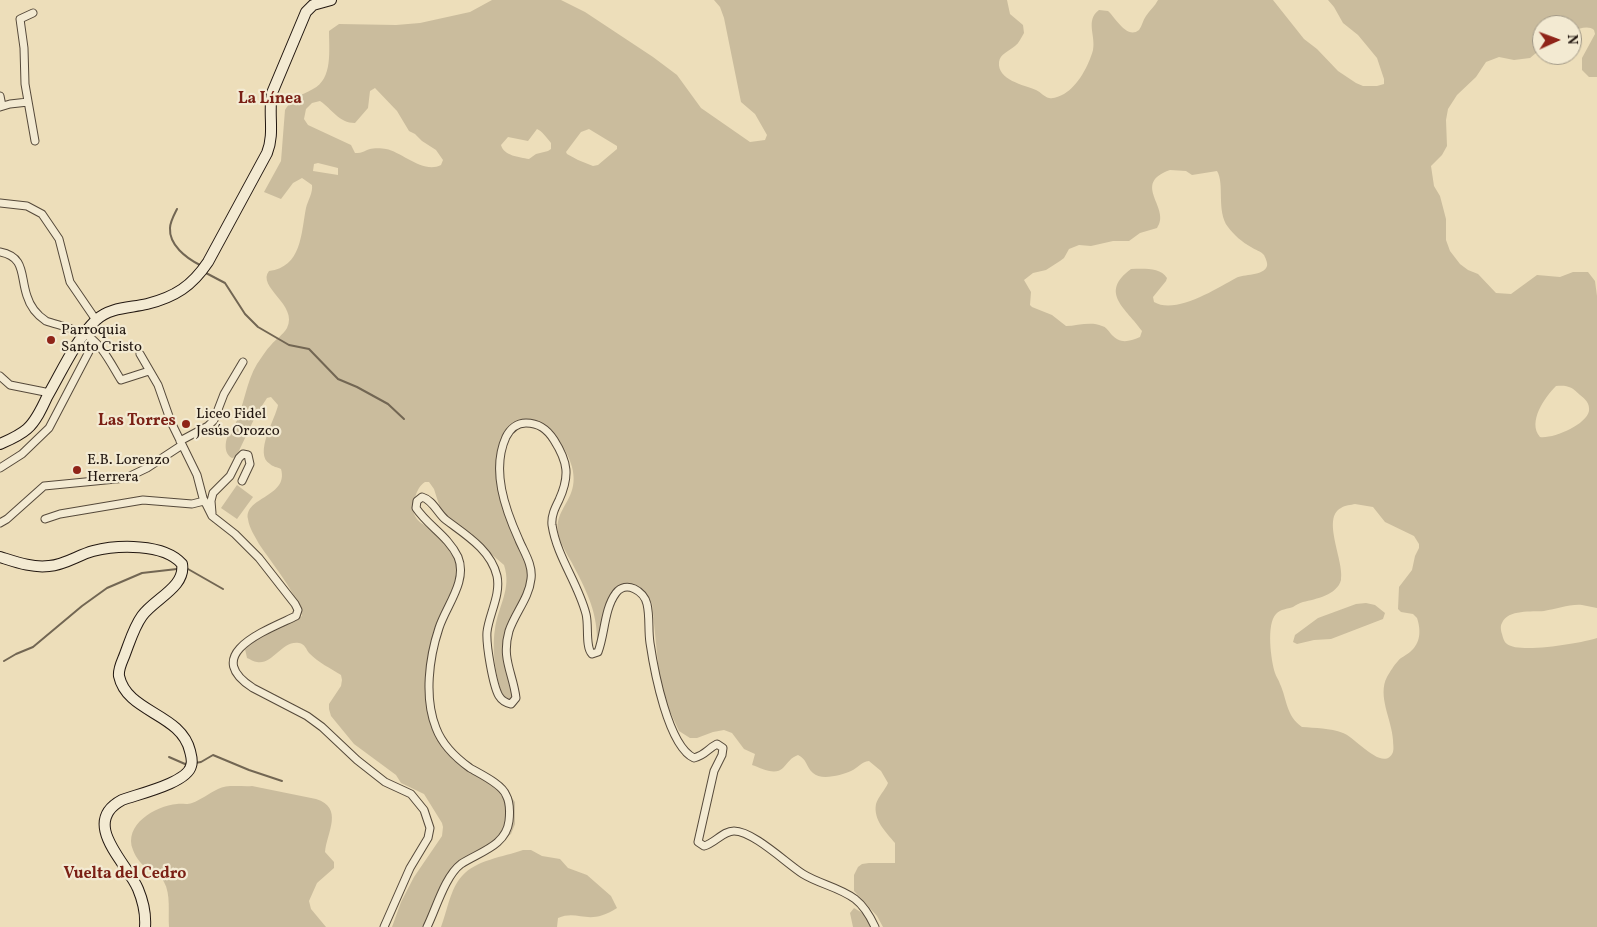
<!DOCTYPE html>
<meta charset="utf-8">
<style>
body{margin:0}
#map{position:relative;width:1597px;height:927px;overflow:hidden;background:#eddeba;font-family:Vollkorn,serif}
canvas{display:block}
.north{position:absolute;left:1532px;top:15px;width:50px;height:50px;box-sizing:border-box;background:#f3ead2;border:1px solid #9f9684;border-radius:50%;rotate:88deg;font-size:14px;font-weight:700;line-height:20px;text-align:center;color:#221710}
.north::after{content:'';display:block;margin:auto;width:18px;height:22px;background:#8f2418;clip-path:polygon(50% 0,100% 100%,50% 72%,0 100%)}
</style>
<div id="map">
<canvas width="1597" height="927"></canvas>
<div class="north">N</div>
</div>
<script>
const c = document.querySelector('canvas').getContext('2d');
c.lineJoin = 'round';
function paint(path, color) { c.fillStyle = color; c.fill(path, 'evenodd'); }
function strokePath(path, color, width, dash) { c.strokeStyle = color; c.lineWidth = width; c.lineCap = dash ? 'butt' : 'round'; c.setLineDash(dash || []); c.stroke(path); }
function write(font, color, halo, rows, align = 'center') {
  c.font = font + ' Vollkorn,serif'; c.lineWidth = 4.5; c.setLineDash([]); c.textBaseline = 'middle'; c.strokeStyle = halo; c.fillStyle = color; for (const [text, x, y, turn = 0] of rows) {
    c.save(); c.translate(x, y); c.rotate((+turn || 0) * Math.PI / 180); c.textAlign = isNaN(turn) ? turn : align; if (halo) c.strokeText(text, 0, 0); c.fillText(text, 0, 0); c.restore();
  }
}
const green = new Path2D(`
 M492 0H561L585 12 653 57 677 75 701 108 750 142 765 140 767 135 755 114 741 102 724 18 720 7 714 0H1007L1010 14 1023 25 1024 33C1021 38 1019 43 1015 46 1009 51 1000 54 999 62 997 80 1024 85 1036 90 1041 92 1044 97 1049 98 1055 99 1059 96 1064 94 1078 86 1089 65 1093 50 1096 36 1085 20 1099 10L1108 11C1115 17 1127 40 1139 30 1142 26 1143 20 1146 16 1150 10 1155 6 1158 0H1273L1304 39 1317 49 1338 71 1356 83 1363 86H1377L1384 84V79L1377 58 1358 35 1343 23 1334 7 1328 0H1597V77H1589L1582 70V58L1595 34 1594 30C1588 25 1579 29 1572 31V25H1542V48L1530 58 1514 60 1499 57 1486 62 1476 77 1457 95 1448 109 1446 120 1447 146 1442 155 1431 166 1434 186 1440 196 1446 219V240L1450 251 1460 264 1468 270 1478 274 1496 293 1511 294 1537 275 1560 277 1573 272H1588L1595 281 1597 296V608C1592 607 1587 606 1582 605 1569 604 1557 609 1544 611 1532 612 1508 609 1502 623 1500 626 1501 631 1502 634 1503 638 1504 642 1507 644 1519 654 1582 643 1597 638V927H883L877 916 854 891V875L858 867 862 864 869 863H895V843C886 832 873 820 876 804 878 797 885 790 888 783L881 771 869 761C861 762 858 768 851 771 842 775 821 781 813 773 806 767 807 759 798 755 790 758 789 762 783 768 775 776 761 768 752 765L755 754 744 749 732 733 724 730 713 732 697 738H690L679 731 667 705 659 674 652 603 644 593 633 587 618 593 598 641 597 639C597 610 585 588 572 563 567 554 560 543 558 532 555 517 566 506 571 493 579 474 568 451 555 437 548 431 536 427 528 423L509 431 499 480 533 574 504 643 517 698V704L513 708 506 705C497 683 491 653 495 629 498 606 512 589 504 565L441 511 434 489 429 482H425C419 486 417 491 415 498 408 524 426 523 441 536 449 543 455 556 461 565L441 627 431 675 434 726 440 744 453 760 512 798 515 802V824L511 834 475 855 453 871 428 927H392L401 902 414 877 442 836 443 827 442 823 424 794 401 783 396 775 354 744 331 716 329 709V704L341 686 342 680 341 675C330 668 319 663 309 653 306 649 305 644 299 643 282 640 273 665 257 662 254 662 250 659 247 658L245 649 254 641 302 616C299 596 271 562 259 544 255 536 249 528 248 519 244 497 289 497 281 469 277 467 273 467 270 464 253 454 276 418 278 405L271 397 267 398 256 415 236 457 232 458C226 455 225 448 226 442 227 435 232 431 235 425 244 406 246 382 257 364 262 357 266 350 271 345 276 339 283 335 287 328 299 305 256 287 269 271 302 267 301 233 306 208 308 200 313 193 312 185L302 178 293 183 281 199 264 192 281 161 285 110C293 97 300 96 313 89 333 79 329 50 329 31L339 24 396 25 420 23 470 12ZM375 88 397 111 409 131 415 134 422 141 436 150 443 160 441 165C423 174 402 152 386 149 382 148 373 148 370 149 363 151 364 153 355 153L351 145 308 125 304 119 306 109 312 103 320 101C332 109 339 123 355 123L368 108 370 91ZM537 129C542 131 547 138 551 143V149L548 151 536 154 529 159C519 157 504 156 501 145L508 137 528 141ZM589 129 617 146V149L598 165 593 166 578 160 567 154 566 152 581 132ZM318 163 338 168V175L313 171 314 164ZM1170 170 1186 171 1192 175 1217 171C1225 184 1216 211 1228 227 1234 235 1242 242 1251 247 1255 250 1261 251 1264 255 1265 257 1268 263 1267 266 1264 276 1243 274 1236 278 1216 289 1175 315 1154 302L1153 297 1166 281 1167 278C1160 267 1143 269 1131 269 1098 293 1127 309 1142 331L1140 337C1128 342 1120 344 1111 334 1108 330 1106 327 1102 326 1091 321 1077 326 1066 326L1052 315 1032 307 1030 305 1031 292 1024 280 1033 273 1046 270 1060 261 1064 258 1069 249 1079 245 1091 246 1113 241H1129L1140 233 1157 228C1172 208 1130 184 1170 170ZM1556 386C1568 385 1572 387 1580 395 1585 399 1590 403 1589 411 1586 425 1553 439 1540 437 1527 422 1545 397 1556 386ZM1355 504 1373 507 1385 522 1414 536 1419 544V548L1415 556 1412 570 1399 587 1398 609 1401 612 1413 614 1417 618C1421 630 1421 643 1410 652 1407 655 1401 657 1398 661 1394 665 1390 672 1387 677 1377 696 1392 720 1393 740 1393 744 1394 748 1393 752 1384 774 1354 736 1343 733 1330 728 1315 728 1302 727 1286 716 1287 699 1280 684 1279 680 1276 677 1275 673 1271 661 1266 624 1276 614 1281 609 1287 609 1293 607 1296 605 1299 603 1303 602 1316 599 1337 595 1341 580 1345 562 1321 518 1341 508 1345 505 1351 505 1355 504Z
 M237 485 253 497 237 519 221 508Z
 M1366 603 1375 605 1385 613 1383 619 1331 639 1314 640 1297 644 1293 642 1295 635 1318 618 1356 604Z
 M252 786 316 799C344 808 327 832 325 852L334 862V868L317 883 309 901 311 909 326 927H169C168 913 171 894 164 882 161 876 155 874 150 870 142 866 136 858 133 850 123 825 155 806 177 804 182 803 186 805 192 803 201 800 209 793 218 789 227 784 243 787 252 786Z
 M523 850H531L542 856 560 859 568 868 587 875 611 896 617 908C588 927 579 909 558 918L557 927H441C447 912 450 889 462 876 476 860 503 857 523 850Z
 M854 908 864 914 873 927H853L850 913Z`);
const stream = new Path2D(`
 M177 209C174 215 170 222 170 228 169 245 186 258 200 265
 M206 273 225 283 245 314 258 327 289 345 309 349 338 379 357 387 388 404 404 419
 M188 569 223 589
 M4 661 16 654 33 647 82 606 107 588 142 573 177 569
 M169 757 185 764 188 763
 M195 763 201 762 213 755 249 770 282 781`);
const minor = new Path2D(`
 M33 13 20 19 24 48 25 84 35 141
 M0 96 2 106
 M0 107 10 104 28 102
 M0 203 27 206 42 214 59 239 70 282 96 320
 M0 252C26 257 20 276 27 296 30 306 37 315 46 321 58 325 72 328 84 334 101 342 111 364 121 380L149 371
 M140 354 158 385 171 422 197 475 203 498 212 516 235 534 259 558 295 604 298 610 296 616C267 630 200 654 253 688L307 716 322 727 357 760 385 782 411 794 424 810 430 828 428 838 410 868 384 927
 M0 376 10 385 50 393
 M180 441 208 426 214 420 224 394 243 362
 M0 468 22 454 49 428 94 342
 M212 513 211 501 213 493 230 476 239 458 243 454 248 455 250 464 242 481
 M45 519 60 514 143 500 192 504 204 501
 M0 523 7 519 44 486 126 478 147 468 182 445
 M427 927C436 909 445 876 461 864 479 852 506 846 509 821 510 812 510 802 506 795 502 784 480 774 470 768 456 758 442 744 436 728 424 698 429 658 439 628 446 606 468 581 458 557 448 536 428 526 416 508L417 501 422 497C433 500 438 514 446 520 466 535 491 550 497 576 501 595 489 614 487 632 486 645 493 686 499 696 502 701 506 703 511 704L516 698C513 673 501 659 509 631 515 613 529 598 531 579 533 565 524 552 519 540 505 509 491 470 506 437 510 429 517 423 526 423 539 423 547 429 554 440 568 462 570 476 559 500 555 508 551 516 552 525 557 557 578 583 586 614 589 625 585 647 592 654L598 652C605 634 604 609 616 593 626 580 644 591 647 604 650 617 648 630 650 643 654 670 668 746 694 758 706 755 707 749 717 744L723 748 722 755 714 771 698 842 704 846C715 843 723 831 734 831 753 831 786 863 803 874 819 884 839 887 855 899 864 906 870 916 875 927`);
const secondary = new Path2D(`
 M0 444C9 440 19 436 27 429 36 421 42 408 47 397 62 371 75 341 96 320 110 307 130 308 147 304 175 297 192 286 208 262L267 153C275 133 268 114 272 93L306 12 313 5 331 0
 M0 557C16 562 32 568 49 566 65 565 78 555 93 551 117 545 164 543 182 564 186 587 154 599 142 616 134 627 130 641 125 654 123 660 118 668 119 676 127 713 181 713 190 751 191 755 193 761 191 766 187 783 138 794 122 800 79 823 128 864 138 889 143 901 146 914 145 927`);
const markers = [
 [51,340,5,"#8f2418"],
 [186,424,5,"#8f2418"],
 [77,470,5,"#8f2418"]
];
const poiNames = [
 ["Parroquia",61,331],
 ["Santo Cristo",61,348],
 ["Liceo Fidel",196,415],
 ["Jesús Orozco",196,432],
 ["E.B. Lorenzo",87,461],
 ["Herrera",87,478]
];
const neighbourhoodNames = [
 ["La Línea",270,100],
 ["Las Torres",137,422],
 ["Vuelta del Cedro",125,875]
];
paint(green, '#cabc9d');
strokePath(stream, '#726653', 2);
strokePath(minor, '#55493a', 9);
strokePath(secondary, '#221710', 12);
strokePath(minor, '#f3ead2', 7);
strokePath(secondary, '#f3ead2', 10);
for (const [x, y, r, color] of markers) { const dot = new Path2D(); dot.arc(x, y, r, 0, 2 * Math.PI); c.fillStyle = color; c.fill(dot); strokePath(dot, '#f3ead2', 2); }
write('15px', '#221710', '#f3ead2', poiNames, 'left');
write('bold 16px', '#7a1f14', '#f3ead2', neighbourhoodNames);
</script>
